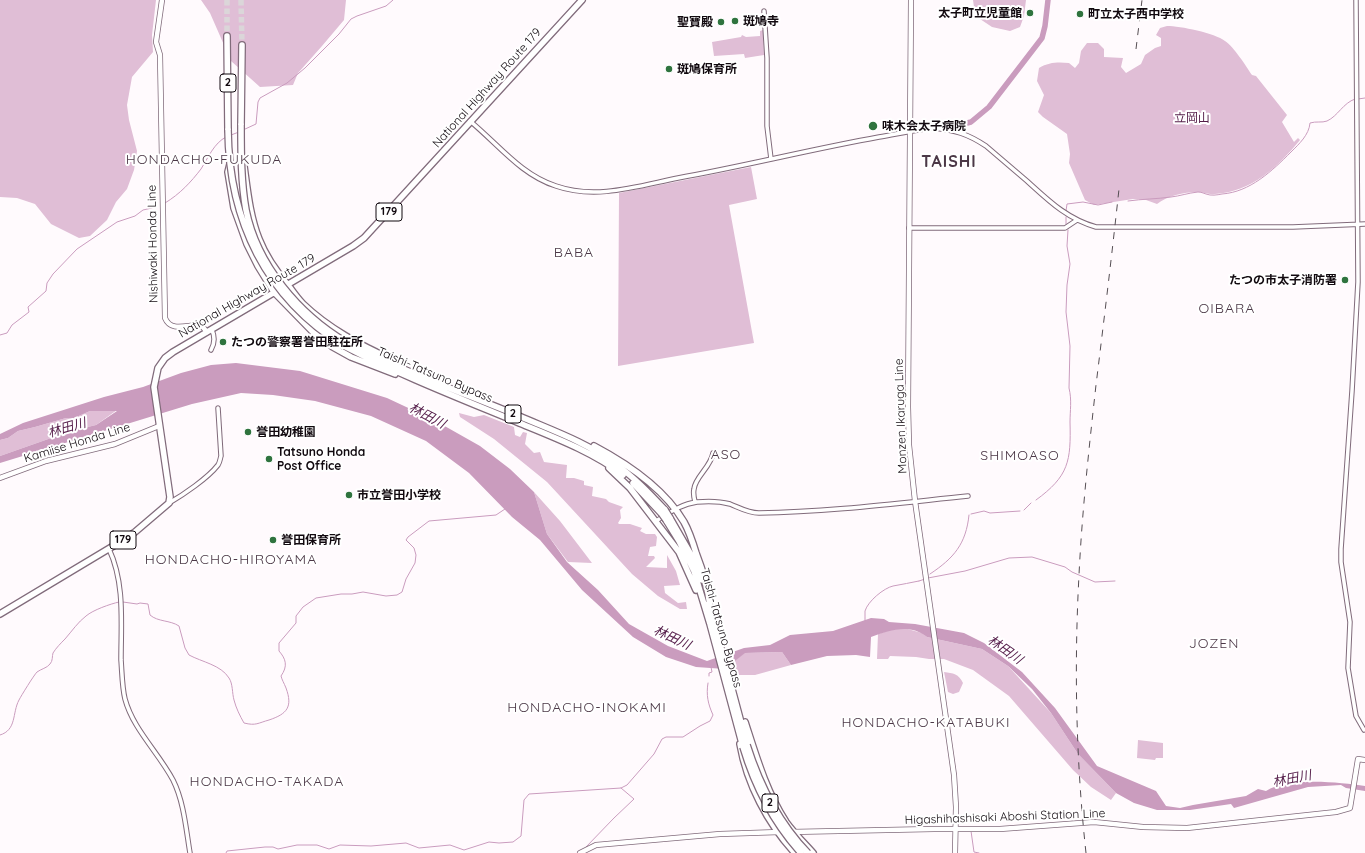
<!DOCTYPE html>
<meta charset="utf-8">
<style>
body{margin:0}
canvas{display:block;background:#fffafd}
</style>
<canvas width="1365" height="853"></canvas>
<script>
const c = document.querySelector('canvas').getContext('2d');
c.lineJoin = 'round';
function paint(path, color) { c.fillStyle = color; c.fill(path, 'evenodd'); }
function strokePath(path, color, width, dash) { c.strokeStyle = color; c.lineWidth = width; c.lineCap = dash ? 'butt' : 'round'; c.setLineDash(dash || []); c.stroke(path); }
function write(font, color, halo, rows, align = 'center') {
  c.font = font + ' Quicksand,"Noto Sans JP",sans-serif'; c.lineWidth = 4; c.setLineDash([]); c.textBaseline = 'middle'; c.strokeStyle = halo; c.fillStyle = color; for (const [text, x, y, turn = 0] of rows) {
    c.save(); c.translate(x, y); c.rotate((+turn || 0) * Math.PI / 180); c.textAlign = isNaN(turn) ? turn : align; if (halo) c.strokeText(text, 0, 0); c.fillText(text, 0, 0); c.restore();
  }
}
const green = new Path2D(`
 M0 0H156L152 35 153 52 132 77 127 105 129 120 137 151 134 170 127 189 116 202 107 220 90 236 79 238 51 224 35 204 17 198 0 197Z
 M201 0H346L344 20 322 46 298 73 293 85 260 87 231 61 210 13Z
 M973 0H1026L1024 16 1020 27 1010 31 992 27 980 19 974 7Z
 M1167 26C1180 26 1215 33 1225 41 1234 47 1246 66 1252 75L1256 76 1287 115 1282 122 1294 142 1298 138 1300 140C1278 167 1251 192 1215 194 1209 195 1203 192 1197 192 1184 192 1167 196 1157 204L1146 200 1133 199 1094 205 1085 200 1069 163 1070 154 1067 134 1043 117 1038 112 1044 95 1037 81 1039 68C1049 62 1058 62 1069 63L1075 68 1079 63 1081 51 1087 43H1098L1104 49V57L1123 58 1121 67 1126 73 1141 64 1145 55 1155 48 1161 46V38L1156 35 1160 28Z
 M763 30 764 55 745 58 744 54 714 56 712 42 741 37 742 35 746 37 760 36V31Z
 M751 167 757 199 729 205 754 343 618 366 619 193Z
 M117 410 96 425 71 431 0 456V440L8 438 18 431 35 427 66 418 72 419 90 411Z
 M459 413 474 417 484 415 514 427 515 435 520 437 523 432 527 433 525 444 534 453 540 452 544 462 567 465 566 478H574L584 481V485L593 487 592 496 606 499 609 502 623 507 620 510 621 518 618 523 619 524H630L642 528 640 531 646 534H655L657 537 656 546 650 547 648 556H654L655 558 646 567 667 568V555L676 571 680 585 664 586 665 593 678 603 686 602 687 609H680L658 596 632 574 547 482 494 439 460 417Z
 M534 492 560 521 592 563 568 562 547 534Z
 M904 628 922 633 927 637 982 649 1008 666 1051 713 1078 754 1116 793 1111 800 1091 787 1073 770 1009 696 973 670 944 659H929L916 657 890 656 888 659H877L878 634 890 630Z
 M782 652 791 665 755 675H727L725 669 744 653Z
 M944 672C953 673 959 674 963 683L959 692 953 694 948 692Z
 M1138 740 1163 743V758H1156L1155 760 1137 758Z`);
const water = new Path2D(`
 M236 363 300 371 387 398 434 420 480 446 510 469 534 492 547 534 567 562 598 590 629 624 668 646 707 661 744 648 770 645 790 635 833 631 871 618 884 619 889 622 915 624 964 633 984 643 1022 672 1055 708 1097 766 1156 791 1166 806 1180 808 1193 805 1246 796 1258 789 1266 791C1288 777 1339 782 1365 786V791L1346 788 1341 785 1308 787 1234 808 1231 804 1190 810H1157L1134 803 1116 793 1078 754 1051 713 1032 689 1008 666 982 649 927 637C910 623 890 630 871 637L870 657 856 655 827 656 791 665 782 652 745 653 725 669 696 667 666 657 633 637 582 590 540 540 512 517 469 473 426 441 371 416 315 401 273 395 241 393 192 404 0 463V456L71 431 96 425 117 411H90L72 419 66 418 35 427 18 431 8 438 0 440V434L23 423 104 397 143 387 181 373 211 365Z`);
const stream = new Path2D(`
 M1358 99 1365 98
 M243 130 256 124 258 102 260 98 287 83 305 68 339 34 351 19 357 16 386 6 393 0
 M231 135 239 132
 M1128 201C1142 199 1157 199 1171 197 1180 196 1188 193 1198 192 1201 192 1203 193 1206 194 1211 196 1217 195 1222 194 1250 192 1272 171 1291 152 1299 144 1309 135 1310 123 1316 121 1322 123 1327 121 1338 116 1343 103 1355 99
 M165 203C180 194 191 182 201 169 208 158 214 143 226 137
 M1066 211 1067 204 1083 202 1098 205 1112 202
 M1066 217V224
 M0 335 7 333 12 325 29 312 28 307 46 291 47 283 53 274 77 249 117 222 135 216 143 210 152 208
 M1036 500C1069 476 1071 461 1070 422 1070 411 1072 400 1069 388L1070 346 1066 312 1067 285 1070 264 1067 246 1068 230
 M1024 510 1031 503
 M971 514 984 511 990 513 1020 511
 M930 574C954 558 966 544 969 515
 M928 578 965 571 1009 558 1032 557 1065 567 1072 572 1095 582 1115 581
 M919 581 925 579
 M123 602 137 604 140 603 148 604 150 615C158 622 170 620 179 626L185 648 189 655C202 662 221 665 229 678 233 684 232 693 234 700 236 708 240 716 244 723 256 726 258 723 269 720 287 714 293 707 286 688 284 683 282 680 281 676 288 666 286 659 279 651V643L296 623V616L303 607 316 598 341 594H352L363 592 386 596 397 595 402 592 406 579 415 563 416 555 414 548 406 540 408 537 429 521 496 515 505 509
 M865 621C865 618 865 614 865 611 868 601 884 588 893 586 902 584 911 583 919 581
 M709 676V673L712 672 711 667
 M0 735C17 730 12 713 19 700 21 696 34 675 37 672 41 669 47 668 50 664 53 661 52 656 53 653 56 648 61 643 65 639 72 631 78 622 86 616 93 610 110 604 119 602
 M971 831 974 852 979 853
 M586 847 614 818 634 799 621 788
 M226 853 227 851 265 847H273L278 849 297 845H317L329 849 340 845 371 846 406 843 419 848 450 845 464 850 489 842 499 843 513 842 521 836 524 800 529 794 621 788 627 785 654 754 662 739 666 737H683L700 726 710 721 713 715C708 704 706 695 708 683`);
const river = new Path2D(`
 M952 127 971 122 989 107 1042 38 1045 26 1048 0`);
const highwayTunnel = new Path2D(`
 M227 0V36
 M241 0 242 45`);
const minor = new Path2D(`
 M1356 0 1358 282 1352 391 1341 549V562L1350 622 1348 668 1356 716 1364 730
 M764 11 767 58V126L771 159
 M470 121C498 144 521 175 556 186 596 200 638 186 678 178 745 166 812 149 879 137 897 134 915 130 933 128 955 130 968 134 986 146 1000 158 1013 169 1027 181 1048 200 1067 219 1096 227H1293L1365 224
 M909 228H1065L1077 220
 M211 350C215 343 215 337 212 330
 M695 502C694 498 693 493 694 489 695 477 711 467 713 453
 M169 503C183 495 208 478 218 465 220 462 220 459 221 456L218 408
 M656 521C669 513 681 504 697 502 708 501 719 501 730 504 740 508 748 513 759 513 829 512 899 503 968 496
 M109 549C125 583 121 623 121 660 122 672 122 687 125 699 133 729 158 752 173 780 184 802 186 829 190 853`);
const major = new Path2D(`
 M162 0 156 42 160 55 165 318C171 333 188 324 201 325L207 332
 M911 0 908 407 909 445 915 501 954 775 956 807 955 853
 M0 478 46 461 115 444 159 426
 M791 832 934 829H1000L1094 822 1143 827 1187 828 1336 812 1350 808 1358 759 1365 760
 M580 853 596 845 720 834 780 832`);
const highway = new Path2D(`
 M227 36 228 130
 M241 125 242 45
 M243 159C247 186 249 214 259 239 266 257 276 271 288 285 293 292 297 298 303 304 329 329 360 345 393 360
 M230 164 228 172 234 208 247 244 258 266 274 292 313 332 333 347 351 357 395 374
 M346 342C402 371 461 392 519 416 551 430 586 442 614 463 633 476 649 493 665 510
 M344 346C400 375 459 398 517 422 551 436 594 452 623 475
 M594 446C628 464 664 488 684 522 689 531 693 543 696 553 703 571 708 587 710 606
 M609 468 630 488 679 552 696 590
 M633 483 661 513
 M670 518 693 558 702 580
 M666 520 679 541 694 571 710 624 743 747
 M709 603 747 745
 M0 614 115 545 135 532 169 503 170 497 154 387 158 368 165 358 173 352 353 246 364 238 582 0
 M745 722C756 756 766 791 786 822 794 833 804 843 813 853
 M740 744C747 784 768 824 795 853`);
const rail = new Path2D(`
 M1136 49 1142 0
 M1086 853C1076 761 1074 668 1079 575 1082 512 1089 448 1096 385 1104 320 1112 254 1119 189`);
const highwayBridge = new Path2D(`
 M241 125C241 153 241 182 246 210 257 265 299 314 346 342
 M228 130C229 221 266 298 344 346
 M665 510 670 518
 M661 513 666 520
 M747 745C760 786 778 822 808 853
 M743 747C755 787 773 822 801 853`);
const markers = [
 [1030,13,4,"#2f733e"],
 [1080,14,4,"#2f733e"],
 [735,21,4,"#2f733e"],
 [721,22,4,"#2f733e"],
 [669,69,4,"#2f733e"],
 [873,126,5,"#2f733e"],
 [1345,280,4,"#2f733e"],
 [223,342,4,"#2f733e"],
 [248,432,4,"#2f733e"],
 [269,459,4,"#2f733e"],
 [349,495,4,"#2f733e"],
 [273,540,4,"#2f733e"]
];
const shields = [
 [228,83,16],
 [389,212,26],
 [513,414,16],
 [123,540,26],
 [770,803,16]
];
const shieldNames = [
 ["2",228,83],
 ["179",389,212],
 ["2",513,414],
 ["179",123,540],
 ["2",770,803]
];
const poiNames = [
 ["太子町立児童館",1022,13,"right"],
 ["町立太子西中学校",1088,14],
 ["斑鳩寺",743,21],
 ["聖寶殿",713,22,"right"],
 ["斑鳩保育所",677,69],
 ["味木会太子病院",882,126],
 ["たつの市太子消防署",1337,280,"right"],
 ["たつの警察署誉田駐在所",231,342],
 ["誉田幼稚園",256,432],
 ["Tatsuno Honda",277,452],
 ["Post Office",277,466],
 ["市立誉田小学校",357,495],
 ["誉田保育所",281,540]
];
const streetNames = [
 ["National Highway Route 179",487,88,-48],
 ["Nishiwaki Honda Line",153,244,-91],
 ["National Highway Route 179",247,296,-30],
 ["Taishi-Tatsuno Bypass",435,375,23],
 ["Monzen Ikaruga Line",901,416,-92],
 ["Kamiise Honda Line",77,443,-17],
 ["Taishi-Tatsuno Bypass",721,628,74],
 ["Higashihashisaki Aboshi Station Line",1005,817,-2]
];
const parkNames = [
 ["立岡山",1192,118]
];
const waterNames = [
 ["林田川",427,416,28],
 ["林田川",67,428,-16],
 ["林田川",672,638,25],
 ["林田川",1005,650,35],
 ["林田川",1292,779,-11]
];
const quarterNames = [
 ["HONDACHO-FUKUDA",204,160],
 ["BABA",574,253],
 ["OIBARA",1227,309],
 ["ASO",726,455],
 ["SHIMOASO",1020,456],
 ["HONDACHO-HIROYAMA",231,560],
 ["JOZEN",1214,644],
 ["HONDACHO-INOKAMI",587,708],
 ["HONDACHO-KATABUKI",926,723],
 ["HONDACHO-TAKADA",267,782]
];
const districtNames = [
 ["TAISHI",949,162]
];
paint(green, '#e0bed6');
paint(water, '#ca9cbe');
strokePath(stream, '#ca9cbe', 1);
strokePath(river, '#ca9cbe', 5.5);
strokePath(highwayTunnel, '#dbd6d9', 5.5, [5.5, 3]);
strokePath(minor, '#816b7b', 5.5);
strokePath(major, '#816b7b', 6);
strokePath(highway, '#816b7b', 8);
strokePath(minor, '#fff', 3.5);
strokePath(major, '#fff', 4.5);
strokePath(highway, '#fff', 5.5);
strokePath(rail, '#544d52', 1, [7, 7]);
strokePath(highwayBridge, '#816b7b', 8, []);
strokePath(highwayBridge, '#fff', 5.5);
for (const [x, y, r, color] of markers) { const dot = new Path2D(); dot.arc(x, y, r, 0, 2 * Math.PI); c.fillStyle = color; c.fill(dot); strokePath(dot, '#fff', 1.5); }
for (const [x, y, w] of shields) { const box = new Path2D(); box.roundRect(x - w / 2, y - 9, w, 18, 3); c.fillStyle = '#fff'; c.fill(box); strokePath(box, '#11090f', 1); }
write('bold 11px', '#11090f', null, shieldNames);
write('bold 12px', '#11090f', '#fff', poiNames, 'left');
write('12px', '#11090f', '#fff', streetNames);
write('12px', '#531c48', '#fff', parkNames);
write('italic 13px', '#59224e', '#fff', waterNames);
c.letterSpacing = '1px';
write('14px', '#4c3847', '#fff', quarterNames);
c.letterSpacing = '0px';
c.letterSpacing = '1px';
write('bold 16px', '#4c3847', '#fff', districtNames);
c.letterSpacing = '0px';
</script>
